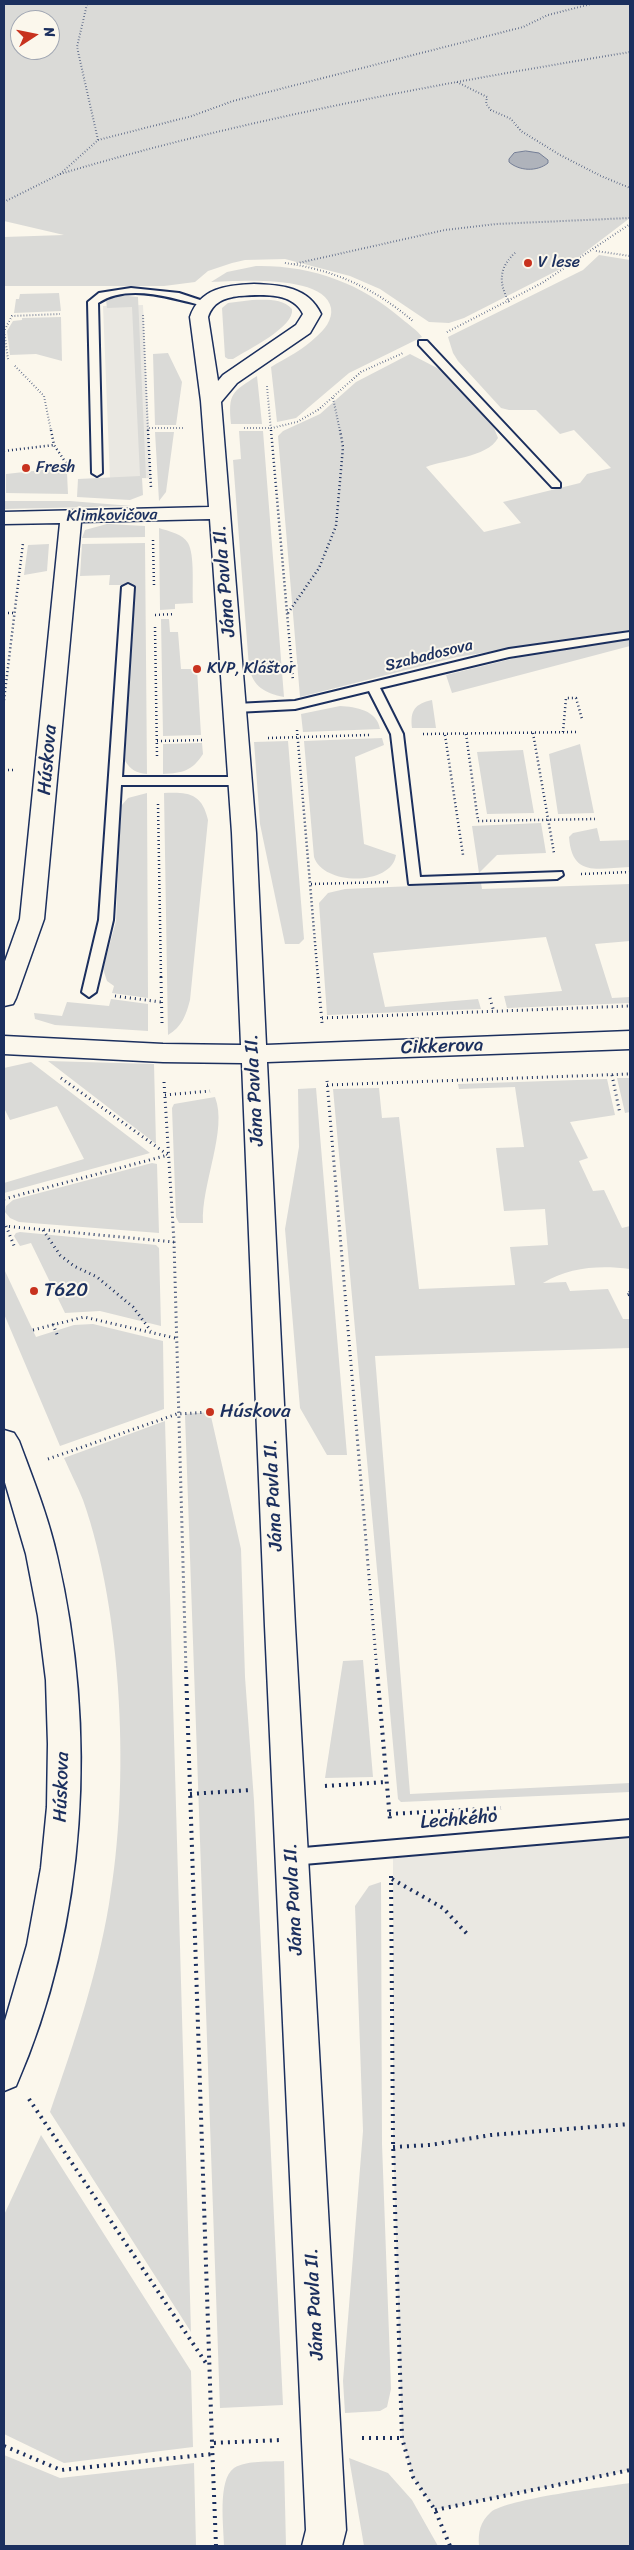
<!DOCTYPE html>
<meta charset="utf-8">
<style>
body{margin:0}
#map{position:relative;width:634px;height:2550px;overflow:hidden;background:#fbf7ec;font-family:Sriracha,sans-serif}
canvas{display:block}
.frame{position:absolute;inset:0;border:5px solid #1b2f5e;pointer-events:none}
.north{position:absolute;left:10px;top:10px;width:50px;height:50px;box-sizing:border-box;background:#fbf7ec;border:1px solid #a1a7b3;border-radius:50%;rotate:79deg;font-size:14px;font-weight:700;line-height:20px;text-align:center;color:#1b2f5e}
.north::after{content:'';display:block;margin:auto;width:18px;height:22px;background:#c8321e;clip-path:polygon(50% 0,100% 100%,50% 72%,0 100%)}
</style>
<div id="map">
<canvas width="634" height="2550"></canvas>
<div class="frame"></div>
<div class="north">N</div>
</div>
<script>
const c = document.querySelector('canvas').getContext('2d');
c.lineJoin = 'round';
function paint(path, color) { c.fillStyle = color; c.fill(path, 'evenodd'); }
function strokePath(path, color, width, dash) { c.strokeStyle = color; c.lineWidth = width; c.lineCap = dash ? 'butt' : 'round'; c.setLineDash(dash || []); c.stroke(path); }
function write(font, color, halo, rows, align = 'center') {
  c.font = font + ' Sriracha,sans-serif'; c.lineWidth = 4; c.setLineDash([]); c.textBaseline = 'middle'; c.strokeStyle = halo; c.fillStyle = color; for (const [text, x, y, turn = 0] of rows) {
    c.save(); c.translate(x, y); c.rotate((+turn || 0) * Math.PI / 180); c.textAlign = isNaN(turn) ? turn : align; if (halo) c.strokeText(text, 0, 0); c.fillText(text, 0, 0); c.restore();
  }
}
const built = new Path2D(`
 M143 305 151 478 110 479 103 306Z
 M630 1828V2470L435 2510 413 2477 402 2438 393 2141V1847Z`);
const green = new Path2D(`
 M4 4H630V218L568 265 464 318 449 323 429 322 380 289 350 276 285 259 245 260 232 263 208 271 195 282 164 286H4V237L64 235 4 221ZM20 20H50V50H20Z
 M599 255 630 260V630L457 657 300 697 278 436 283 431 320 414 356 382 410 354 443 371 494 428 498 438C487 458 446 459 426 467L484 532 521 523 503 502 580 483 587 474 611 468 574 430 560 434 536 410H509L501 408 458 361 453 353 448 337 583 270Z
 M256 266C311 265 361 283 402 319 409 325 417 330 422 337L349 373 296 418 277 422 271 367C286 358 304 349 316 337 324 330 333 320 331 308 325 274 236 281 211 282L227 272Z
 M59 293 61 311 14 313 16 299H19L20 294Z
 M118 295 138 297 146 478H142L143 495 130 500 77 497 78 479 140 476 132 307 107 308 106 300Z
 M252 300C265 300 282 298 292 309 295 327 247 350 233 359H228L225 357 222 308 228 303Z
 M61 317 62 361 36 354 10 355 7 331 13 321 22 320V318Z
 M168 353 182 382 176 425H155L153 354Z
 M257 376 262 424H231C228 393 232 392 257 376Z
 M239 431H263L284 697C265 693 253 687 249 667L233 460 241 459Z
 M155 432H174L166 492 159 501Z
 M60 468 67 473 68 494 6 493V474Z
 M4 501H70L132 506 4 509Z
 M107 524 145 526V537L82 538 85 530Z
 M159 528C168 531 183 534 188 543 195 555 192 588 193 603L175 604V609L160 610Z
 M145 543 147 774C136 773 131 770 125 761L135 585H109L110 575 80 576 82 544Z
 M49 544 47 571 24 575 28 545Z
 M161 619H169L170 632H178L181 669H197L201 735 163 736Z
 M630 639V646L452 693 446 675 556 648Z
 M432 700 436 728H412C410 710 415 704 432 700Z
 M340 706C356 707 377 710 380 729L303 732 301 714Z
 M382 738 384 745 355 757 364 844 396 855C392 886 323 886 314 857L304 741Z
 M288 741 304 939 299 944H285L260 824 254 742Z
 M202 743 203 754C192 771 183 773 163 774V744Z
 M580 744 594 813 558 814 549 754Z
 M523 750 534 813 487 814 477 752Z
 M147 793 148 998 112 993 114 986 107 981 103 969 116 921 121 806 128 798Z
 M164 793C188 792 202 793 208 820L190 1000C186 1015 182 1027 168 1035Z
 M541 823 546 853 497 855 479 873 472 826Z
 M597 828 600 841 630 840V867C598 868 572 878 569 837L573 833Z
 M481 883 482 889 630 884V941L595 944 612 998 630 997V1003L507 1008 504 996 562 991 546 937 373 953 385 1007 478 999 481 1009 327 1015 319 903 328 893 345 889Z
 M111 999 148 1004V1031L55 1025 35 1019 34 1013 62 1016 67 1002 109 1006Z
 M48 1061 154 1064 156 1144Z
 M31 1062 150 1153 4 1193V1183L84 1159 57 1106 10 1120 4 1108V1068Z
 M617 1078H630V1112L625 1113Z
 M607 1079 615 1115 570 1122 588 1158 579 1161 593 1191 604 1190 622 1228 630 1226V1269C600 1265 569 1267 543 1283L566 1282 570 1291 608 1289 623 1319H630V1348L375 1356 410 1794 630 1783V1792L401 1802 398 1799 333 1089 379 1088 382 1118 399 1117 419 1289 515 1285 510 1247 548 1245 545 1209 504 1211 496 1148 524 1147 515 1087 459 1089 458 1084Z
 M316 1088 347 1455H327L300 1408 285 1229 299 1147 298 1089Z
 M215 1097C228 1130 201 1184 203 1223H179L176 1217 172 1108 174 1104Z
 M152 1163 157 1164 159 1233 19 1222 10 1218 5 1212 6 1206 13 1200Z
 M20 1232 156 1245 159 1248 161 1326 100 1311 65 1313 31 1243 20 1246 14 1236 16 1233Z
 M4 1269 36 1337 74 1325 93 1324 163 1341 164 1409 60 1446 4 1314Z
 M210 1412 241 1549 245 1677 254 1801 283 2405 220 2408 185 1415V1414Z
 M165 1421 191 2332 50 2112C74 2043 97 1976 109 1904 130 1786 123 1613 83 1500 77 1485 70 1472 64 1458Z
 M363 1660 373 1777 325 1778 343 1661Z
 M381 1882 382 2144 391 2389 387 2407 380 2411 345 2413 343 2381 363 2131 355 1906 369 1886Z
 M41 2135 191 2371 193 2447 64 2463 4 2434V2215Z
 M4 2455 60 2478 194 2463 196 2546H4Z
 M349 2458 388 2473 412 2500 438 2546H364Z
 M284 2461 286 2546H224C224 2528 217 2480 234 2468 247 2460 269 2462 284 2461Z
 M630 2483V2546H479C478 2532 480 2522 491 2512 507 2499 604 2487 630 2483Z`);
const water = new Path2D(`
 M526 151 539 153 548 160V163C537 172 519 171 509 162V159L514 153Z`);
const pathFar3 = new Path2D(`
 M457 82 487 97 486 104 491 110 511 119 521 131 560 155 601 176 630 188
 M98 140 192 116 233 101 523 27 548 15 591 4
 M60 174C247 118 438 84 630 52
 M4 202 60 174 98 140 77 47 87 4
 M596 251 630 256
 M285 263C335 270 376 289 414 322
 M294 264 445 230 496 224 630 218
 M509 302C498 282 499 267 516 252
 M143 315 148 431
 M447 332 542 283 630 224
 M8 359 4 331 12 316 60 314
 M15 366 44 396 51 431
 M267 386 271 431
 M333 398 340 431
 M149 428H183
 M244 428H272L297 422 318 410 361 372 403 353`);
const pathFar2 = new Path2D(`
 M51 430 54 445 70 469
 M148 430 151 488
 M271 430 293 681
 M4 451 54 445
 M60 466 67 465
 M153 540 154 586
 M4 613H15
 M288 613 319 568 336 526 343 447 340 430
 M155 615 175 614
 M155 627 157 756
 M4 700 23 543
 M297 730 318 978
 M563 732 566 698H576L582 719
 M533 733 554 853
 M423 734 577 732
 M466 734 478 821 595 819
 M445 735 463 855
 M268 738 369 735
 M157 741 204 740
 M4 770H16
 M158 804 161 978
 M581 874 630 872
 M311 884 389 882`);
const pathFar1 = new Path2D(`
 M161 977 162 1023
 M318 977 322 1023
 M115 996 161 1002
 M490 998 494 1012
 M322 1018 630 1006
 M612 1075 620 1114
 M61 1078 168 1155
 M327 1081 377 1671
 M164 1082 174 1242 186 1671
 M327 1085 630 1074
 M165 1095 210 1091
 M4 1199 168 1155
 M4 1226 174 1242
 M6 1226 15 1248
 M43 1230 60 1255 74 1266 97 1277 133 1307 151 1331
 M630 1292 627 1295 630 1294
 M53 1324 58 1337
 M33 1330 84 1317 175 1338
 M48 1459 177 1414 210 1412`);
const path = new Path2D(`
 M186 1670 212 2443
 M377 1670 390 1820
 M325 1786 386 1782
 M190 1794 251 1790
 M389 1814 501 1808
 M391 1876 393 2141 402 2438 413 2477 435 2510 450 2546
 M392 1879 443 1908 469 1936
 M29 2099 208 2366
 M393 2147 430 2145 491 2135 630 2124
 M362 2438H402
 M4 2446 61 2470 212 2454
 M435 2510 630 2470
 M216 2546 212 2443 281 2440`);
const service = new Path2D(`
 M131 288 179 293 209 303 204 306C172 298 128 283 98 303L102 473 97 476 92 473 88 302 99 293Z
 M419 341H427L560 483V487H552L419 345Z
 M128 584 134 587 122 777H240L246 781 240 785H121L113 920 96 992 89 997 82 992 99 920 122 587Z
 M630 632V638L509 657 380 688 403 734 420 877 562 872 563 875 557 879 409 884 391 734 369 691 295 709 236 712 230 708 236 704 295 701 509 649Z
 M630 1820V1836L292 1865 286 1863 283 1857 286 1851 292 1849Z`);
const minor = new Path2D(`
 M254 284C282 285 308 287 321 314L310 333 237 383 221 402 256 833 266 1045 630 1031V1049L267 1062 295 1626 346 2530 342 2546H302L306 2530 265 1626 242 1063 163 1062 4 1054V1036L163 1044 241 1045 232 833 210 519 81 522 44 919 16 998 13 1004 4 1006V964L20 919 60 523 4 524V512L209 507 201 401 190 317C200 288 227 285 254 284ZM239 296C260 295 292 291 303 314L296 325 223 375 218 381 208 317C213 302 224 298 239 296Z
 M4 1430 14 1433 19 1441C33 1479 48 1516 57 1556 97 1728 88 1922 16 2086L4 2091V2024L27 1945 41 1868 47 1807 48 1744 46 1680 38 1616 26 1554 4 1479Z`);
const markers = [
 [528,263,5,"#c8321e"],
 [26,468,5,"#c8321e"],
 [197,669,5,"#c8321e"],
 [34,1291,5,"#c8321e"],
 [210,1412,5,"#c8321e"]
];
const farPoinames = [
 ["V lese",538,263],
 ["Fresh",36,468],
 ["KVP, Kláštor",207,669]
];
const farStreetnames = [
 ["Klimkovičova",112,516,-1],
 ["Szabadosova",429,656,-14]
];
const streetNames = [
 ["Jána Pavla II.",225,581,-95],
 ["Húskova",48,760,-85],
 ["Cikkerova",442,1047,-2],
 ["Jána Pavla II.",255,1090,-93],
 ["Jána Pavla II.",274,1495,-93],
 ["Húskova",62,1787,-88],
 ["Lechkého",459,1820,-5],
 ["Jána Pavla II.",294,1899,-93],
 ["Jána Pavla II.",315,2304,-93]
];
const poiNames = [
 ["T620",44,1291],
 ["Húskova",220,1412]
];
paint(built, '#eae8e2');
paint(green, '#dadad7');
paint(water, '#afb3bb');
strokePath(water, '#747e96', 1);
strokePath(service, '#1b2f5e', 4);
strokePath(minor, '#1b2f5e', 3);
strokePath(pathFar3, '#1b2f5e', 2, [0.5, 2.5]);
strokePath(pathFar2, '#1b2f5e', 2.5, [1, 3]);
strokePath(pathFar1, '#1b2f5e', 3, [1, 4]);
strokePath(path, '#1b2f5e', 4, [2, 5]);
paint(service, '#fbf7ec');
paint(minor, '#fbf7ec');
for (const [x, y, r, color] of markers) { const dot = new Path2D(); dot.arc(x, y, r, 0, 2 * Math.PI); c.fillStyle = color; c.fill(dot); strokePath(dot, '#fbf7ec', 2); }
write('16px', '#1b2f5e', '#fbf7ec', farPoinames, 'left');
write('16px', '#1b2f5e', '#fbf7ec', farStreetnames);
write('19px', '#1b2f5e', '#fbf7ec', streetNames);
write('19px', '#1b2f5e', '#fbf7ec', poiNames, 'left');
</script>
